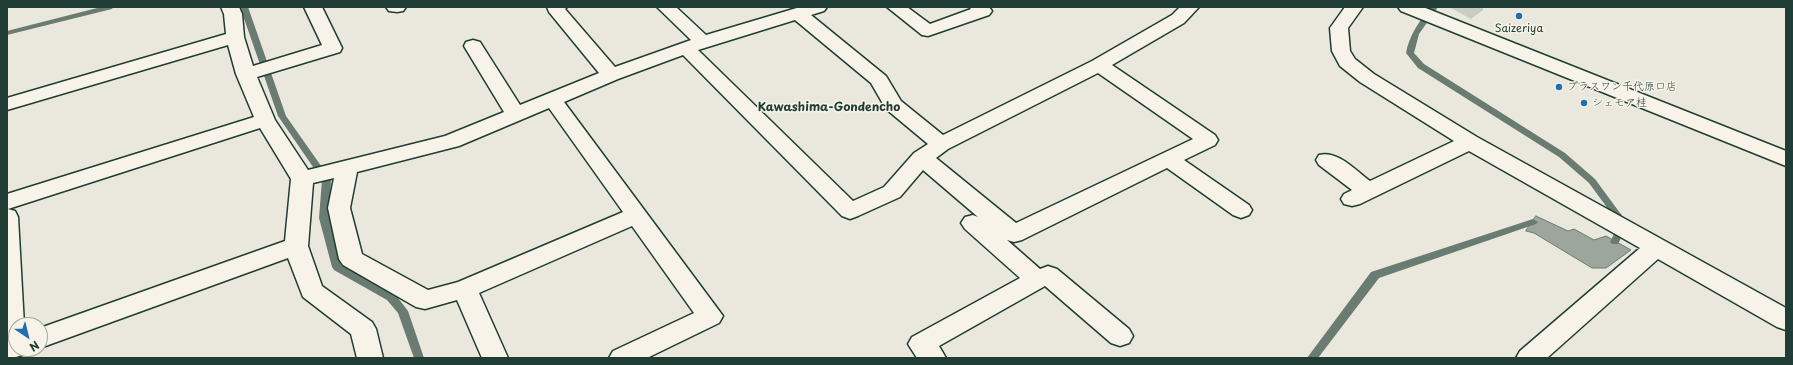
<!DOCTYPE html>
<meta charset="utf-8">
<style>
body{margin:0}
#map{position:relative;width:1793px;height:365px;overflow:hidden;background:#eae8dd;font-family:"Playpen Sans",sans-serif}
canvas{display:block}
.frame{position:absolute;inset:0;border:8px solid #1f3d34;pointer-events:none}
.north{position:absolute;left:8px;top:317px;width:40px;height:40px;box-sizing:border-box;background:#f7f3e8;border:1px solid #a1aaa0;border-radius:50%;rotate:145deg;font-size:11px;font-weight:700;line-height:16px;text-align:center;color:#1f3d34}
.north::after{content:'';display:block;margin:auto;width:14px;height:18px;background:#1f6fb2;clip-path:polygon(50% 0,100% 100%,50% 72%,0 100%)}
</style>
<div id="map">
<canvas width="1793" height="365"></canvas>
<div class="frame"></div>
<div class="north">N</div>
</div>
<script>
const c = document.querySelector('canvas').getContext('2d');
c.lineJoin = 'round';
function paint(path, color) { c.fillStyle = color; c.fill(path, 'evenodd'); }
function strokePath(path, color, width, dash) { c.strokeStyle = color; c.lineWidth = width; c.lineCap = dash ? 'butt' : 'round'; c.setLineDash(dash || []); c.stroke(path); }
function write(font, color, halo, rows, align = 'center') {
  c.font = font + ' "Playpen Sans","Klee One",sans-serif'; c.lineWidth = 3; c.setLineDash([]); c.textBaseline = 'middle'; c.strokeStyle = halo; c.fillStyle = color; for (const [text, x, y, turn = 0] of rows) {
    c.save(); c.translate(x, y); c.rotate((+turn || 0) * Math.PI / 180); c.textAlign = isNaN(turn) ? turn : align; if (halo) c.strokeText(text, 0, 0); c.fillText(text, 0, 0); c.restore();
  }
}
const green = new Path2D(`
 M1449 7H1483V10L1471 19Z`);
const water = new Path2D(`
 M1536 216 1568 231 1574 229 1594 240 1606 236 1631 250 1606 268H1592L1534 233 1526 231Z`);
const stream = new Path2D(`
 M101 7H113L112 9 7 35V31Z
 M240 7H248L286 116 331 180 329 218 341 265 395 294 408 311 424 358H414L398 313 387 300 334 270 332 267 319 218 322 180 278 116Z
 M1430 7H1438L1419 34 1414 53 1424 64 1565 153 1595 179 1620 213 1622 215 1620 217H1614L1589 183 1559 157 1418 68 1406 53C1409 35 1420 21 1430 7Z
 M1533 219 1538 222 1536 224 1379 278 1318 358H1307L1371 272Z
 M1618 231 1621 232 1623 234 1618 244H1612L1610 242 1615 232Z`);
const minor = new Path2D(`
 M221 7H239L242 14 244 37 253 66 322 45 304 7H322L342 48 340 52 257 77 275 120 308 170 445 136 504 112 464 46 466 42 473 40 480 42 520 105 599 73 549 12 547 7H567L565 9 615 67 691 40 657 7H676L706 35 800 7H827L824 11 811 15 886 76 901 101 943 135 1092 61 1172 15 1180 7H1199L1184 23 1112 65 1215 135 1218 140 1215 145 1184 160 1249 205 1252 210 1249 215 1241 218 1233 215 1167 168 1022 240 1014 242 1007 240 1040 269 1048 266 1057 269 1129 329 1133 336 1129 343 1120 346 1111 343 1045 286 939 346 946 358H917L908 344 912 337 1020 278 965 229 961 223 965 217 973 215 978 217 923 170 900 197 858 216 850 219 842 216 683 55 618 79 564 102 723 316 719 323 647 358H609L613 351 694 313 632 226 479 293 508 358H482L457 300 425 309 416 307 343 265 339 259 328 208 334 178 313 183 308 246 322 286 372 322 376 329 383 358H357L351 334 303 297 288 258 40 348V328L285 241 291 179 260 128 8 209 15 211 18 217 24 325H16V349H28L25 354 13 358 7 357V194L254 117 236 74 228 45 7 110V98L226 34 224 14ZM795 20 871 83 886 109 928 144 914 153 884 187 853 201 698 50ZM1098 73 1193 139 1016 223 936 158 948 149ZM549 108 623 212 458 282 428 290 362 254 350 208 357 172 459 146Z
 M386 7H406L403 11 397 12 389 11Z
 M887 7H907L930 24 971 9 969 7H989L992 11 989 15 928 36 922 35Z
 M1345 7H1363L1348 28 1350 51 1355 59 1374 74 1477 137 1786 308V330L1777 327 1658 259 1547 358H1516L1520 351 1640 248 1469 151 1360 204 1352 206 1344 204 1341 199 1344 194 1352 190 1319 165 1316 160 1319 155C1338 150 1356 171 1370 181L1454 141 1360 82 1340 66 1332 51 1330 28Z`);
const major = new Path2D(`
 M1398 7H1423L1786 151V166L1401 11Z`);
const markers = [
 [1519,16,4,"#1f6fb2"],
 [1559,87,4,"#1f6fb2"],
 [1584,103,4,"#1f6fb2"]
];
const poiNames = [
 ["Saizeriya",1519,29,"center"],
 ["プラスワン千代原口店",1567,87],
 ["シェモア桂",1592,103]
];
const neighbourhoodNames = [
 ["Kawashima-Gondencho",829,108]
];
paint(green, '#c8ccc1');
paint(water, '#9ca69c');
strokePath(water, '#6a7c72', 1);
paint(stream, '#6a7c72');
strokePath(minor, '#1f3d34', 3);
strokePath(major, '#1f3d34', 3);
paint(minor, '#f7f3e8');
paint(major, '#f7f3e8');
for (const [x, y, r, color] of markers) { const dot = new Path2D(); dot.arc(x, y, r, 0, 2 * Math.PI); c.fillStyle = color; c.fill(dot); strokePath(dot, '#f7f3e8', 1.5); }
write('11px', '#1f3d34', '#f7f3e8', poiNames, 'left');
write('bold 12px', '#1f3d34', '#f7f3e8', neighbourhoodNames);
</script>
